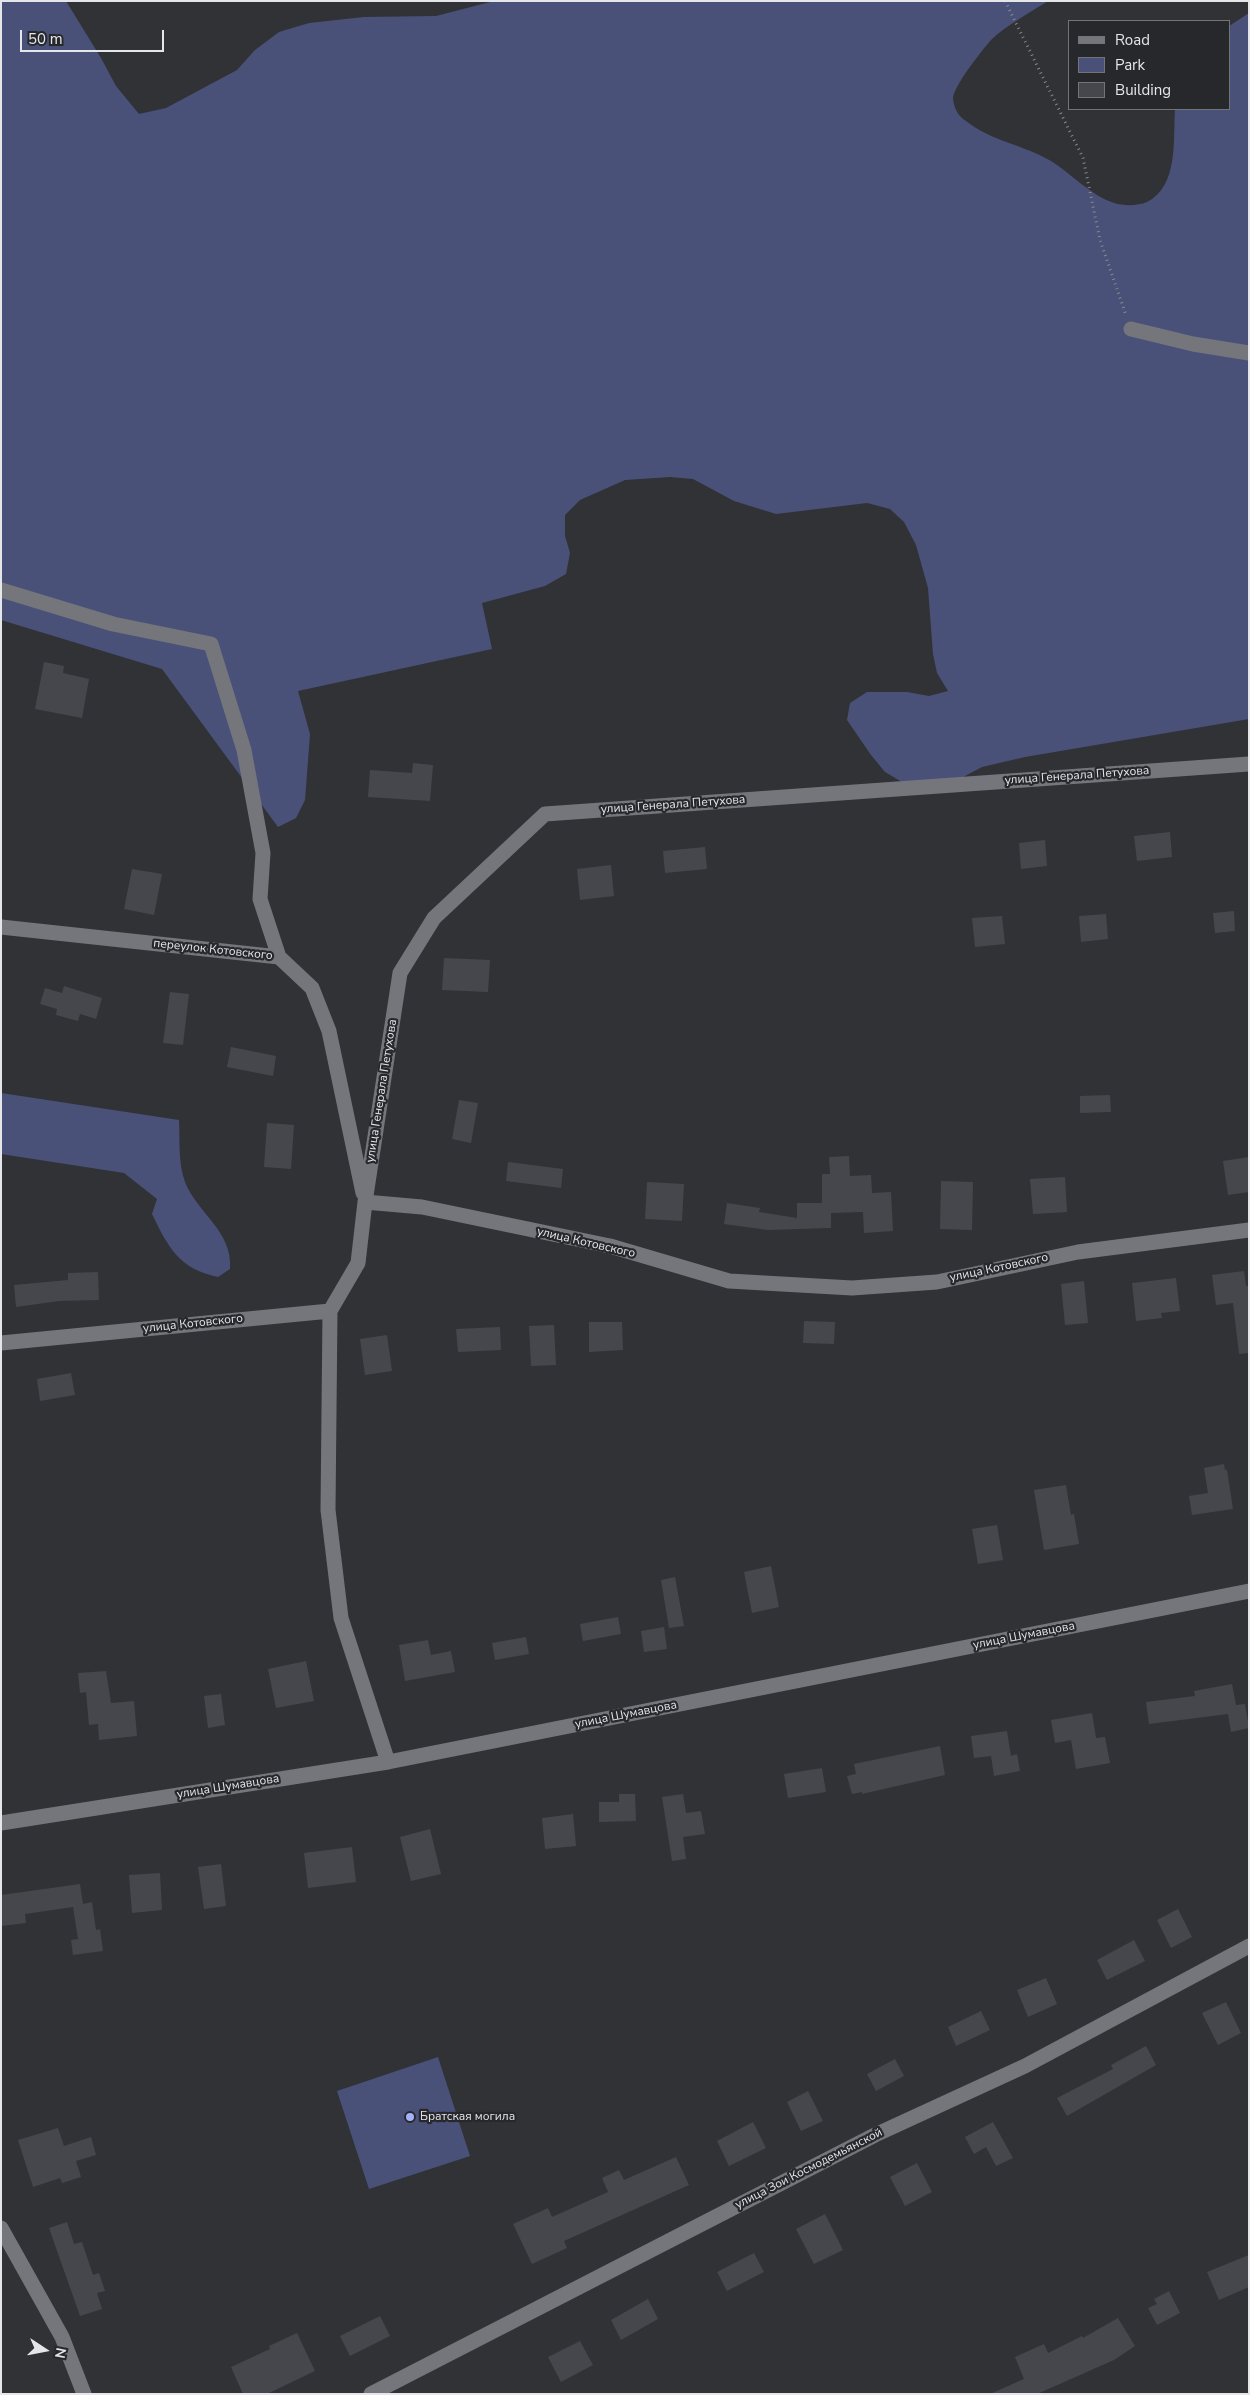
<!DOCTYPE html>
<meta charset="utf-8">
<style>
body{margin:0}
#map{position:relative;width:1250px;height:2395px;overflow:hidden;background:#313236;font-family:"Nunito Sans",sans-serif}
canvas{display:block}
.frame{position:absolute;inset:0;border:2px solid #e5e6e9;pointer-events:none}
.legend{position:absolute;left:1068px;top:20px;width:162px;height:90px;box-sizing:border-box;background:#27282c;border:1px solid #737478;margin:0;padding:6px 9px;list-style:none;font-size:15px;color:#e5e6e9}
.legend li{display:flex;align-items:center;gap:10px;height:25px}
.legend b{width:25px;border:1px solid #737478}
.north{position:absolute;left:20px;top:2325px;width:50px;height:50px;-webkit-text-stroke:4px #27282c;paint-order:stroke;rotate:101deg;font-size:14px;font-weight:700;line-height:20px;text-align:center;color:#e5e6e9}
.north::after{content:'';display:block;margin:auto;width:18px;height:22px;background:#e5e6e9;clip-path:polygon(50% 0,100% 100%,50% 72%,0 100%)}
.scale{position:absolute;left:20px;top:30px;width:144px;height:22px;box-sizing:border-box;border:2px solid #e5e6e9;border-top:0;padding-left:6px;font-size:15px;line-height:18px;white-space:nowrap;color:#e5e6e9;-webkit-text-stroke:4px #27282c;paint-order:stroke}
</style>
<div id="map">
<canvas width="1250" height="2395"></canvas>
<div class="frame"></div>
<ul class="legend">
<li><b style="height:6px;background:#75767b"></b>Road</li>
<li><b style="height:14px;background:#4a5178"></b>Park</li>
<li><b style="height:14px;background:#46474c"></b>Building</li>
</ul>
<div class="north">N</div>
<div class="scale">50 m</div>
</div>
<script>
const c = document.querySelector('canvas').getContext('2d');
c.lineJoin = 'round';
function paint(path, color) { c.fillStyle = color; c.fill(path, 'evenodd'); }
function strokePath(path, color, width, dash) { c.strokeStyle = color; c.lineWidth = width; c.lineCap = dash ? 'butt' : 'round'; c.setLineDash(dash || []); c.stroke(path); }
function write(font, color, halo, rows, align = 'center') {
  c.font = font + ' "Nunito Sans",sans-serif'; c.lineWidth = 4.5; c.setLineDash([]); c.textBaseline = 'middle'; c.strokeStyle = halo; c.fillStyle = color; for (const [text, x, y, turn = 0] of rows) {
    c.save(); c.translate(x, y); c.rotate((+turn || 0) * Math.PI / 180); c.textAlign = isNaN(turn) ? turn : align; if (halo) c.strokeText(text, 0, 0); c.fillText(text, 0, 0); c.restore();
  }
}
const green = new Path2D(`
 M1 1H66L101 58 116 86 139 114 166 108 237 70 255 50 279 32 309 23 364 17 436 16 494 1H1048C1031 12 1005 26 991 40 983 49 952 88 953 99 954 108 958 116 966 121 991 141 1024 145 1051 161 1072 174 1090 195 1114 203 1124 206 1138 206 1147 202 1179 186 1173 138 1175 109H1229V26L1249 13V719L1025 757 982 767 948 785 902 782 885 772 871 755 847 720 850 703 867 692H907L929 696 948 691 937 673 933 654 928 588 916 545 904 522 890 509 867 503 776 514 734 501 693 479 670 477 625 480 580 500 565 515V536L570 553 566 574 545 586 482 603 492 649 298 691 310 734 305 800 296 818 278 827 162 669 1 620Z
 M1 1093 179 1120C180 1140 178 1163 185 1182 197 1213 233 1231 230 1269L218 1277C179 1269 168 1247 152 1214L157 1199 124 1173 1 1154Z
 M438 2057 470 2156 369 2189 337 2091Z`);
const building = new Path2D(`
 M44 662 64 666 63 673 89 679 82 718 35 709Z
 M413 763 433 765 430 801 368 797 370 770 412 773Z
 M1170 832 1172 857 1137 861 1134 836Z
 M1045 840 1047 866 1021 869 1019 843Z
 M705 847 707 869 665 873 663 851Z
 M611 865 614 896 580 900 577 869Z
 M132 869 162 874 154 915 124 909Z
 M1234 911 1235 931 1215 933 1213 913Z
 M1106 914 1108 939 1081 942 1079 916Z
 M1002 916 1005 944 975 947 972 918Z
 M444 958 490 960 488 992 442 990Z
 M64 986 102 998 96 1019 80 1014 78 1021 56 1015 57 1009 40 1004 45 988 62 993Z
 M170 992 189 994 183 1045 163 1043Z
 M231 1047 276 1056 273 1076 227 1067Z
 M1110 1095 1111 1112 1080 1113V1096Z
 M459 1100 478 1103 471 1143 452 1139Z
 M267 1123 294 1125 291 1169 264 1167Z
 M849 1156 850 1176 871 1175 872 1193 891 1192 893 1231 864 1233 863 1212 831 1213V1228L768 1230 724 1224 727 1203 760 1208 759 1212 797 1218V1203H822V1174H830L829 1157Z
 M1249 1157V1192L1228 1195 1223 1161Z
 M508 1162 563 1169 561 1188 506 1181Z
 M1065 1177 1067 1212 1033 1214 1030 1179Z
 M941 1181 973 1182 972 1230 940 1229Z
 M647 1182 684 1184 682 1221 645 1219Z
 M1244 1271 1246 1286H1249V1353L1239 1354 1233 1303 1216 1305 1212 1275Z
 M98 1272 99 1300 59 1301 16 1307 14 1285 68 1280V1273Z
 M1176 1278 1180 1311 1161 1313 1162 1318 1136 1321 1132 1283Z
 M1084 1281 1088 1323 1065 1325 1061 1284Z
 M804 1321 835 1322 834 1344 803 1343Z
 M589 1322H622L623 1350 589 1352Z
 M554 1325 556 1365 531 1366 529 1326Z
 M500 1327 501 1350 458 1352 456 1329Z
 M387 1335 392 1371 365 1375 360 1339Z
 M71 1373 75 1395 40 1401 37 1379Z
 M1224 1464 1225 1470H1227L1233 1509 1192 1515 1189 1496 1208 1493 1204 1468Z
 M1066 1485 1071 1515 1074 1514 1079 1544 1044 1550 1034 1490Z
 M997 1525 1003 1560 978 1564 972 1529Z
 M771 1566 779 1607 752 1613 744 1572Z
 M675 1577 684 1626 669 1628 661 1580Z
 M618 1617 621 1634 583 1641 580 1624Z
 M664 1627 667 1649 644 1652 641 1631Z
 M526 1637 529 1654 495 1660 492 1643Z
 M428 1640 431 1655 451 1651 455 1672 405 1681 399 1645Z
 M306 1661 314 1701 276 1708 268 1669Z
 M106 1671 111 1703 134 1701 137 1736 99 1740 98 1724 89 1725 86 1692 80 1693 78 1673Z
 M1232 1684 1236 1705 1245 1704 1249 1728 1231 1732 1228 1714 1149 1724 1146 1702 1195 1696 1194 1691Z
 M221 1694 225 1725 208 1728 204 1696Z
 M1092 1713 1096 1738 1105 1737 1110 1763 1076 1769 1071 1740 1055 1743 1051 1720Z
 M1007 1731 1011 1756 1017 1754 1020 1771 994 1776 991 1756 974 1758 971 1736Z
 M940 1746 945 1775 862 1794V1792L852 1794 847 1776 856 1774 854 1764Z
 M822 1768 826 1792 788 1798 784 1774Z
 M619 1794H635L636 1821 599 1822V1802H619Z
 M683 1794 686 1813 701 1811 705 1834 683 1837 686 1859 672 1861 662 1797Z
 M573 1814 576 1846 545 1849 542 1818Z
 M430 1829 441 1874 411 1881 400 1837Z
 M352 1847 356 1882 308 1888 304 1853Z
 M221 1864 226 1906 204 1909 198 1867Z
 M160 1873 162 1910 132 1913 129 1875Z
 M80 1884 83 1904 92 1902 96 1930 100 1929 103 1951 73 1955 71 1940 78 1939 73 1907 25 1914 26 1923 1 1926V1895Z
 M1178 1909 1192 1937 1171 1948 1157 1920Z
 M1134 1940 1145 1961 1107 1980 1097 1960Z
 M1046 1978 1057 2004 1028 2017 1017 1990Z
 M1226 2002 1241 2033 1218 2045 1202 2013Z
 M981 2011 990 2030 956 2046 948 2027Z
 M1146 2046 1156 2065 1067 2116 1057 2098 1113 2069 1111 2065Z
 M895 2059 904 2076 876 2091 867 2074Z
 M808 2091 823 2121 801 2131 787 2102Z
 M753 2122 766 2148 729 2166 717 2141Z
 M993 2122 1013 2158 996 2166 986 2147 974 2154 965 2137Z
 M58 2128 64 2146 91 2137 96 2155 76 2161 81 2177 62 2183 60 2178 33 2187 18 2140Z
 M676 2157 689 2185 564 2241 567 2248 532 2264 513 2224 548 2208 552 2217 608 2192 602 2178 619 2170 624 2180Z
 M917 2163 932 2192 905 2206 890 2177Z
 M825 2214 843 2250 814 2264 796 2229Z
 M67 2222 74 2244 82 2242 93 2275 99 2273 105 2291 97 2293 102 2309 80 2316 49 2228Z
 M754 2253 764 2272 727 2291 717 2272Z
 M1249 2255V2287L1219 2300 1207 2272Z
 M1169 2291 1180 2313 1157 2325 1148 2308 1157 2304 1154 2299Z
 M648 2299 658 2319 621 2340 611 2320Z
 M380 2316 390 2336 350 2356 340 2336Z
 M1118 2318 1135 2346 1114 2360 1037 2394H990L1024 2379 1015 2357 1044 2344 1048 2353 1082 2336 1083 2338Z
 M297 2333 315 2371 267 2394H243L231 2367 270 2349 269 2346Z
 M580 2341 593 2365 561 2382 548 2357Z`);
const path = new Path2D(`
 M1005 1 1083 158 1100 240 1126 315`);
const street = new Path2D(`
 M1131 329 1193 344 1249 353
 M1 590 113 624 211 644 244 750 263 853 260 899 279 957
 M1 927 279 957 312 988 329 1031 363 1193
 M365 1202 400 973 434 918 545 814 1249 764
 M330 1311 328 1510 341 1618 388 1762
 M1 1343 330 1311 358 1263 365 1202 422 1207 610 1246 729 1281 852 1288 937 1282 1078 1252 1249 1230
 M1 1823 388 1762 1249 1591
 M1 2228 62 2337 84 2394
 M371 2394 875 2135 1025 2066 1249 1946`);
const markers = [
 [410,2117,5,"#a4b2fc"]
];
const streetNames = [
 ["улица Генерала Петухова",1077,776,-4],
 ["улица Генерала Петухова",673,805,-4],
 ["переулок Котовского",213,950,6],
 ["улица Генерала Петухова",382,1091,-81],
 ["улица Котовского",586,1243,13],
 ["улица Котовского",999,1268,-12],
 ["улица Котовского",193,1324,-6],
 ["улица Шумавцова",1024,1636,-11],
 ["улица Шумавцова",626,1715,-11],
 ["улица Шумавцова",228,1787,-9],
 ["улица Зои Космодемьянской",809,2169,-27]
];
const poiNames = [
 ["Братская могила",420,2117]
];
paint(green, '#4a5178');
paint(building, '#46474c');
strokePath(path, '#88898d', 3, [1, 4]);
strokePath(street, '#75767b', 15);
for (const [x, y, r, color] of markers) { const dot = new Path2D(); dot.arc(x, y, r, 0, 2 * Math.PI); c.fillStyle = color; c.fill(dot); strokePath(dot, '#27282c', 2); }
write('12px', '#e5e6e9', '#27282c', streetNames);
write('12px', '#e5e6e9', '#27282c', poiNames, 'left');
</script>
